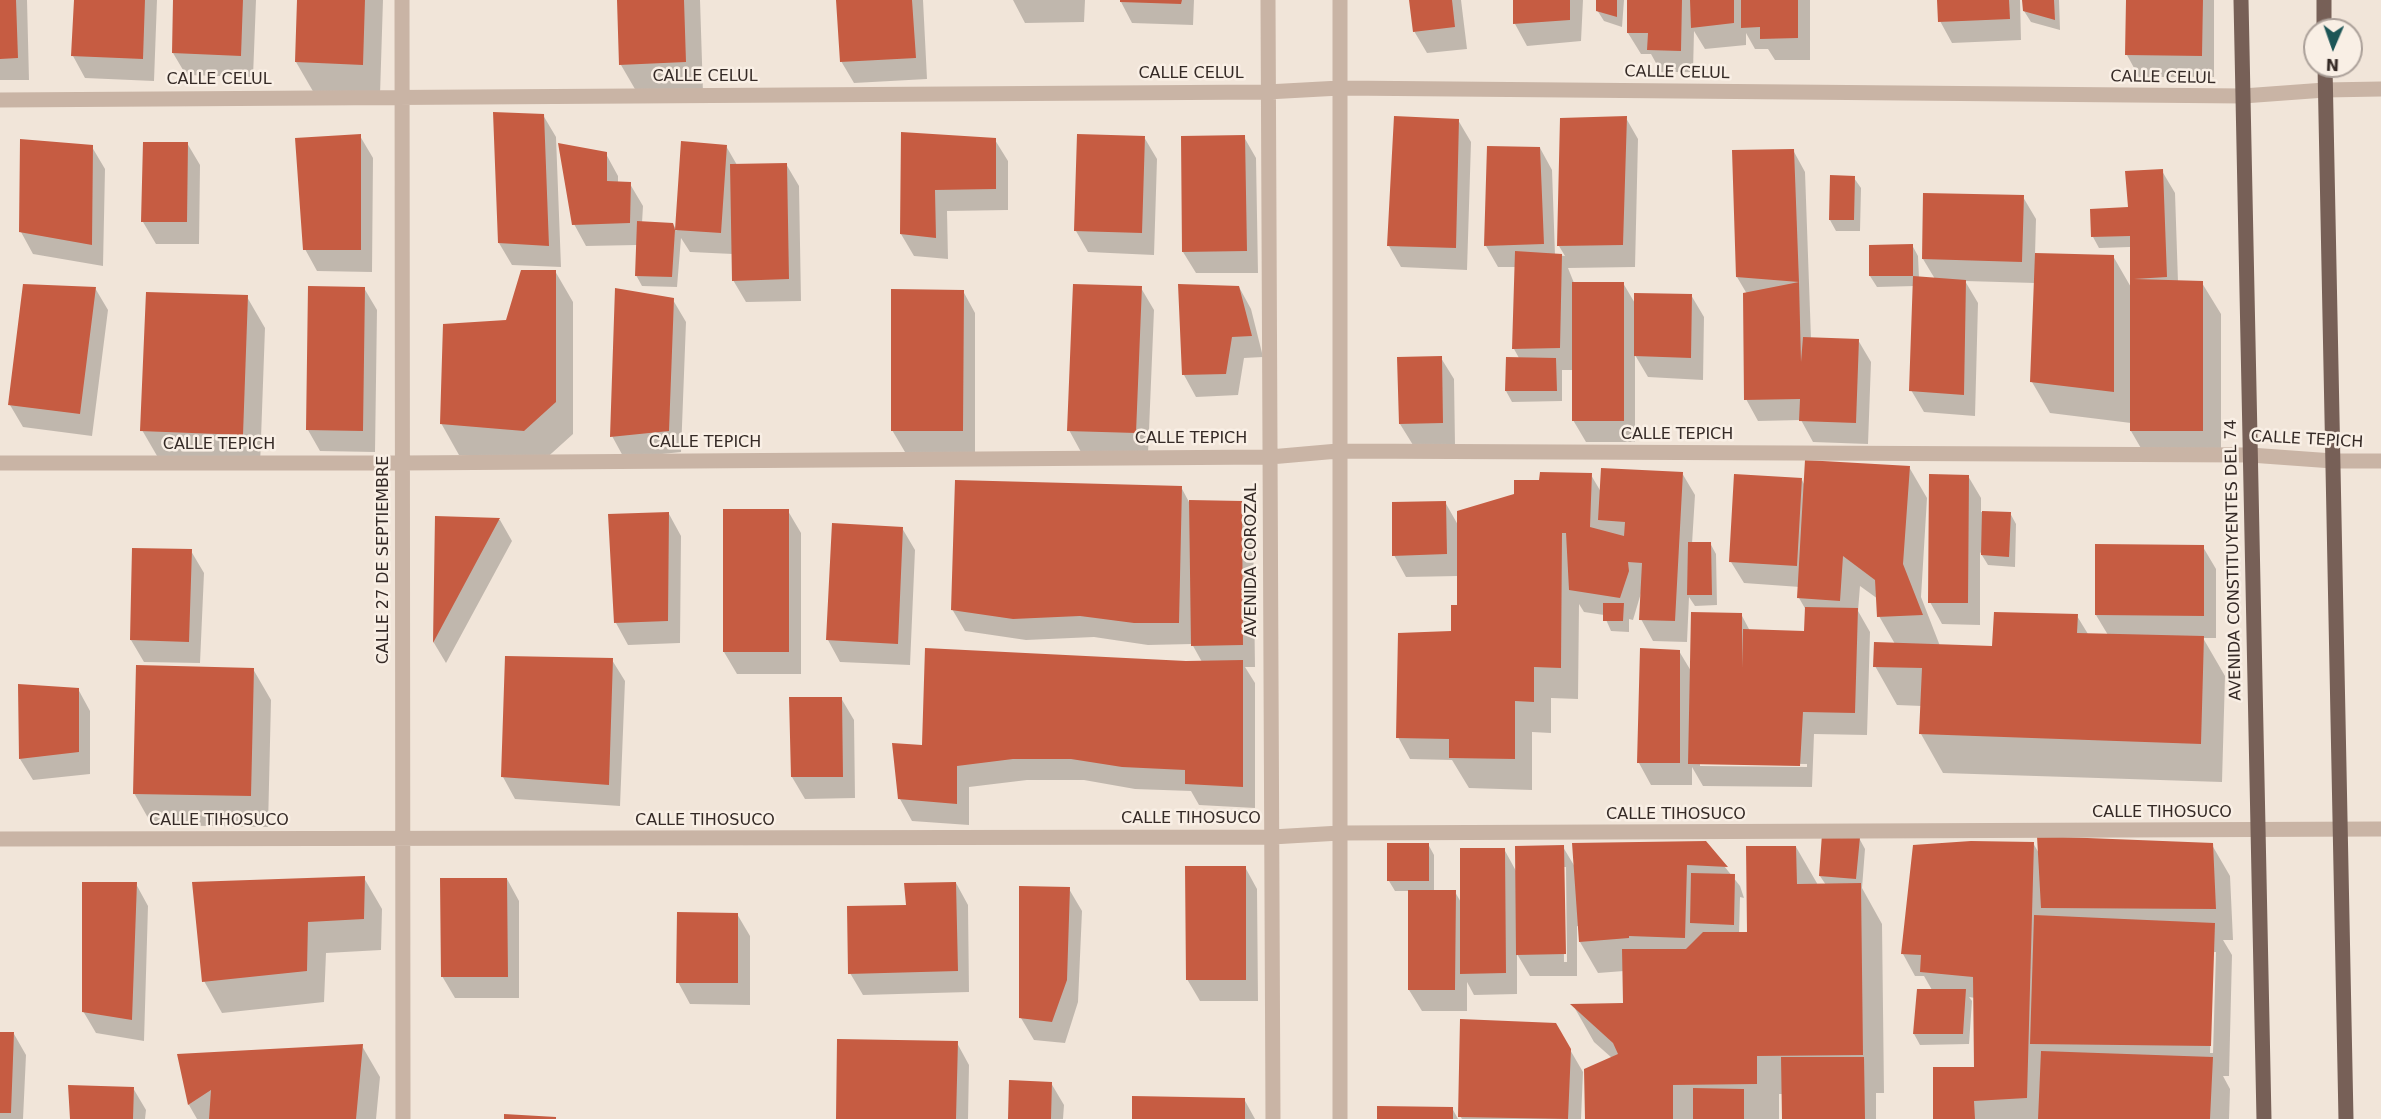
<!DOCTYPE html>
<style>
body{margin:0}
#map{position:relative;width:2381px;height:1119px;overflow:hidden;background:#f1e5d9;font-family:"DejaVu Sans",sans-serif}
canvas{display:block}
.north{position:absolute;left:2303px;top:18px;width:60px;height:60px;box-sizing:border-box;background:#f9efe5;border:2px solid #aba099;border-radius:50%;rotate:182deg;font-size:16px;font-weight:700;line-height:24px;text-align:center;color:#352a26}
.north::after{content:'';display:block;margin:auto;width:21px;height:27px;background:#1c5556;clip-path:polygon(50% 0,100% 100%,50% 72%,0 100%)}
</style>
<div id="map">
<canvas width="2381" height="1119"></canvas>
<div class="north">N</div>
</div>
<script>
const c = document.querySelector('canvas').getContext('2d');
c.lineJoin = 'round';
function paint(path, color) { c.fillStyle = color; c.fill(path, 'evenodd'); }
function strokePath(path, color, width, dash) { c.strokeStyle = color; c.lineWidth = width; c.lineCap = dash ? 'butt' : 'round'; c.setLineDash(dash || []); c.stroke(path); }
function write(font, color, halo, rows, align = 'center') {
  c.font = font + ' "DejaVu Sans",sans-serif'; c.lineWidth = 5; c.setLineDash([]); c.textBaseline = 'middle'; c.strokeStyle = halo; c.fillStyle = color; for (const [text, x, y, turn = 0] of rows) {
    c.save(); c.translate(x, y); c.rotate((+turn || 0) * Math.PI / 180); c.textAlign = isNaN(turn) ? turn : align; if (halo) c.strokeText(text, 0, 0); c.fillText(text, 0, 0); c.restore();
  }
}
const shadow = new Path2D(`
 M0 0H27L29 80H0Z
 M75 0H157L154 81 85 78 73 56Z
 M175 0H256L253 77 186 75 173 53Z
 M298 0H383L380 95 314 93 296 62Z
 M619 0H700L703 93 639 96 621 65Z
 M838 0H923L927 79 854 83 841 61Z
 M1013 0H1085L1084 22 1025 23Z
 M1120 0H1194L1193 25 1132 23Z
 M1411 0H1461L1467 49 1427 53 1414 31Z
 M1514 0H1583L1581 41 1527 46 1515 24Z
 M1598 0H1624L1622 27 1604 21 1597 10Z
 M1629 0H1810V60H1775L1768 49H1755L1746 33V45L1705 49 1694 31 1693 72H1661L1651 54H1641L1628 33Z
 M1939 0H2020L2021 40 1952 43 1940 21Z
 M2024 0H2059L2060 30 2031 22 2024 11Z
 M2127 0H2214V77H2139L2127 55Z
 M543 115 556 137 561 267 512 265 499 243Z
 M1626 118 1638 139 1635 267 1568 268 1574 283H1623L1636 305 1691 295 1704 317 1703 380 1648 377 1635 355V442H1586L1573 420V370H1562V401L1512 402 1506 391 1507 358H1519L1514 349 1516 267H1498L1486 246 1540 148 1552 170 1555 255 1565 256 1559 246Z
 M1458 120 1471 142 1467 270 1401 267 1389 246Z
 M903 133 995 140 1008 161V210L947 211 948 259 914 256 901 234Z
 M360 136 373 158 372 272 317 271 305 249Z
 M1144 137 1157 159 1154 255 1088 252 1076 231Z
 M1244 137 1256 158 1258 273H1196L1183 252Z
 M187 143 200 165 199 244H156L143 222Z
 M682 143 726 146 737 165 786 164 799 186 801 301 746 302 733 280V254L690 252 681 238 677 287 642 286 636 275 637 245 586 246 574 224 606 154 618 176V183L630 184 643 206 642 223 673 224 677 231Z
 M92 147 105 169 103 266 33 254 21 232Z
 M1793 150 1805 172 1811 339 1858 340 1871 362 1868 444 1813 442 1801 420 1758 421 1746 399 1747 294 1737 277Z
 M2162 171 2175 193 2178 282 2202 283 2221 314V462H2149L2131 431V423L2050 413 2032 382 2035 283 1965 281 1978 303 1975 416 1924 412 1911 390 1915 286 1877 287 1870 276 1912 245 1918 256 1919 278 1935 279 1923 259 2023 197 2036 219 2035 255 2113 256 2132 289 2130 247 2099 248 2093 237 2128 208Z
 M1854 178 1861 188 1860 231H1836L1830 220Z
 M555 271 573 302V434L542 462 459 455 441 423 507 322Z
 M1239 287 1251 309 1263 357 1244 358 1238 395 1196 397 1184 375Z
 M95 288 108 310 92 436 23 427 10 405Z
 M364 288 377 310 375 452 320 451 308 430Z
 M1141 288 1154 310 1148 454 1081 452 1069 430Z
 M963 291 975 313V452H905L892 430Z
 M247 297 265 328 260 466 160 461 142 430Z
 M673 300 686 322 681 452 624 458 612 436Z
 M1441 358 1454 379 1455 445H1413L1400 424Z
 M1909 467 1927 498 1921 597 1940 646 1994 648 2077 616 2088 634 2108 635 2096 615 2203 547 2216 569V638H2203L2225 676 2222 782 1943 773 1921 734 1922 706 1897 705 1875 666 1895 644 1879 616 1878 599 1860 586 1858 611 1870 632 1867 735 1814 734 1812 787 1703 786 1692 767V785H1651L1639 763 1679 651 1691 671 1741 614 1750 631 1806 632V610L1799 598 1800 587 1744 583 1731 562 1802 480 1805 486ZM1700 763 1807 764V767L1700 766Z
 M1682 473 1695 495 1692 544 1710 543 1716 554 1717 605 1695 606 1689 597 1687 642 1653 641 1641 619V593L1633 620 1629 619V632L1611 631 1604 615 1584 612 1579 604 1578 699 1551 698V733L1532 732V790L1469 788 1452 760 1410 759 1398 737 1452 632 1458 607V576L1406 577 1394 555 1445 502 1458 525 1541 482 1591 475 1601 492Z
 M1968 476 1981 498V512L2010 513 2016 524 2015 567 1988 565 1980 552V625L1942 624 1930 602Z
 M1181 487 1189 502H1241L1253 524 1255 667H1245L1255 683V808L1199 805 1191 791 1135 789 1084 780H1027L969 787V825L912 821 900 799 923 747 1202 662 1192 644 1148 645 1094 637 1026 640 965 631 952 609Z
 M788 511 801 533V674H737L724 652Z
 M669 514 681 536 680 643 628 645 616 623Z
 M436 518 500 520 512 541 446 663 434 643Z
 M902 528 915 550 910 665 840 662 828 640Z
 M191 551 204 573 200 663 144 662 131 640Z
 M612 660 625 681 620 806 515 799 503 777Z
 M253 669 271 700 268 827 152 825 134 793Z
 M78 689 90 711V774L33 780 20 759Z
 M841 698 854 720 855 798 805 799 792 777Z
 M1859 838 1865 849 1862 888 1882 924 1884 1093H1876V1119H1783V1094H1779V1119H1586L1612 1058 1594 1042 1573 1005 1624 1004V971L1598 973 1580 942 1579 926H1577V976H1530L1517 954V994L1474 995 1467 982V1011H1422L1409 990 1410 891H1395L1389 881 1428 844 1434 855V892H1455L1462 904 1504 849 1516 871 1563 847 1575 867 1705 842 1740 886 1744 898 1740 897 1739 934H1748L1796 847 1818 885H1826L1820 876ZM1563 867H1566L1567 962H1564Z
 M2033 843 2040 855 2212 845 2230 876 2233 940H2223L2232 955 2229 1076H2223L2230 1089 2229 1119H1934L1975 1068V998L1969 997 1972 1001 1969 1044 1920 1045 1914 1034 1919 990H1932L1924 976H1915L1903 954ZM2213 952H2216L2213 1053H2210Z
 M1245 867 1257 889 1258 1001H1200L1187 979Z
 M364 878 382 909 381 950 326 953 324 1002 222 1013 204 981Z
 M507 879 519 901V998H455L442 976Z
 M956 883 968 905 969 992 863 995 850 973 907 907Z
 M136 884 148 906 144 1041 96 1033 83 1011Z
 M1069 889 1082 911 1078 1002 1065 1043 1034 1040 1021 1018Z
 M737 914 750 936V1005L690 1004 678 982Z
 M1555 1024 1583 1072 1581 1119H1462L1460 1116Z
 M0 1034H14L26 1055 23 1119H0Z
 M957 1043 969 1065 968 1119H837Z
 M362 1046 380 1077 376 1119H197L189 1105 179 1056Z
 M1051 1083 1064 1105 1063 1119H1009Z
 M133 1088 146 1110 145 1119H72Z
 M1244 1099 1255 1119H1133Z
 M1452 1108 1458 1119H1379Z`);
const building = new Path2D(`
 M0 0H16L18 58 0 59Z
 M74 0H145L143 59 71 56Z
 M173 0H243L241 56 172 53Z
 M297 0H365L363 65 295 62Z
 M617 0H684L686 62 619 65Z
 M836 0H912L916 58 840 62Z
 M1120 0H1182L1181 4 1120 2Z
 M1409 0H1452L1455 27 1413 32Z
 M1513 0H1570V20L1513 24Z
 M1596 0H1617V17L1596 11Z
 M1627 0H1682L1681 51 1647 50 1648 33H1627Z
 M1690 0H1734V23L1691 28Z
 M1741 0H1798V38L1760 39V27L1741 28Z
 M1937 0H2009L2010 19 1938 22Z
 M2022 0H2054L2055 20 2023 11Z
 M2126 0H2203L2202 56 2125 55Z
 M493 112 544 114 549 246 498 243Z
 M1394 116 1459 119 1456 248 1387 246Z
 M1627 116 1623 245 1557 246 1560 118Z
 M901 132 996 138V189L935 190 936 238 900 234Z
 M361 134V250H303L295 138Z
 M1077 134 1145 136 1142 233 1074 231Z
 M1245 135 1247 251 1182 252 1181 136Z
 M20 139 93 145 92 245 19 232Z
 M681 141 727 145 721 233 675 230Z
 M143 142H188L187 222H141Z
 M558 143 607 152V181L631 182 630 223 572 225Z
 M1487 146 1540 147 1544 244 1484 246Z
 M1794 149 1799 282 1736 277 1732 150Z
 M787 163 789 279 732 281 730 164Z
 M2163 169 2167 277 2134 279 2203 281V431H2130V236L2091 237 2090 209 2128 207 2125 171Z
 M1830 175 1855 176 1854 220H1829Z
 M1923 193 2024 195 2022 262 1922 259Z
 M637 221 673 223 675 230 672 277 635 276Z
 M1913 244V276H1869V245Z
 M1515 251 1562 254 1560 348 1512 349Z
 M2035 253 2114 255V392L2030 382Z
 M521 270H556V402L524 431 440 424 443 324 506 320Z
 M1913 276 1966 280 1964 395 1909 391Z
 M1572 282H1624V421H1572Z
 M1799 282 1801 362 1803 337 1859 339 1856 423 1799 421 1800 399 1744 400 1743 293Z
 M23 284 96 287 80 414 8 405Z
 M1073 284 1142 286 1136 433 1067 431Z
 M1178 284 1239 286 1252 336 1232 337 1226 374 1182 375Z
 M308 286 365 287 363 431 306 430Z
 M615 288 674 298 669 431 610 437Z
 M891 289 964 290 963 431H891Z
 M146 292 248 295 243 435 140 431Z
 M1634 293 1692 294 1691 358 1634 356Z
 M1442 356 1443 423 1399 424 1397 357Z
 M1506 357 1556 358 1557 391H1505Z
 M1805 460 1910 466 1903 564 1923 615 1877 617 1875 580 1843 556 1840 601 1797 598Z
 M1601 468 1683 472 1675 621 1639 620 1642 563 1628 562 1629 571 1620 598 1569 590 1566 533H1562L1561 668 1534 667V702L1515 701V759L1449 758V739L1396 738 1398 633 1451 631V605H1457V511L1514 494V480H1539L1540 472 1592 473 1590 527 1624 536 1625 522 1598 520Z
 M1734 474 1802 478 1797 566 1729 562Z
 M1929 474 1969 475 1968 603H1928Z
 M955 480 1182 486 1179 623H1134L1080 616 1013 619 951 610Z
 M1189 500 1242 501 1243 645 1191 646Z
 M1446 501 1447 554 1392 556V502Z
 M723 509H789V652H723Z
 M1982 511 2011 512 2009 557 1981 555Z
 M669 512 668 621 614 623 608 514Z
 M435 516 500 518 433 643Z
 M832 523 903 527 898 644 826 640Z
 M1688 542H1711L1712 595H1687Z
 M2095 544 2204 545V616L2095 615Z
 M132 548 192 549 189 642 130 640Z
 M1603 603H1624L1623 621H1603Z
 M1805 607 1858 608 1855 713 1803 712 1800 766 1688 764 1691 612 1742 613V668L1743 629 1804 631Z
 M1994 612 2078 614 2077 633 2204 636 2201 744 1919 734 1922 668 1873 667 1874 642 1992 646Z
 M925 648 1186 661 1243 660V787L1185 784V770L1122 767 1071 759H1013L957 766V804L898 799 892 743 922 745Z
 M1640 648 1680 650V763H1637Z
 M505 656 613 658 609 785 501 777Z
 M136 665 254 668 251 796 133 794Z
 M18 684 79 688V752L19 759Z
 M789 697H842L843 777H791Z
 M1822 834 1860 837 1856 879 1819 876Z
 M2037 836 2213 843 2216 909 2041 908Z
 M1706 841 1728 867 1687 865 1685 938 1629 936V938L1579 942 1572 843Z
 M1971 841 2034 842 2027 1098 1974 1101 1975 1119H1933V1067H1974L1973 977 1920 972 1921 955 1901 954 1913 845Z
 M1387 843H1429V881H1387Z
 M1564 845 1566 954 1516 955 1515 846Z
 M1746 846H1796L1797 884 1861 883 1863 1055 1757 1056V1084L1673 1085V1119H1585L1584 1069 1618 1054 1613 1043 1570 1004 1623 1003 1622 949H1686L1703 932H1747Z
 M1460 848H1505L1506 973 1460 974Z
 M1185 866H1246V980H1186Z
 M1691 873 1735 874 1734 925 1690 923Z
 M365 876 364 919 308 922 307 971 202 982 192 882Z
 M440 878H507L508 977H441Z
 M82 882H137L132 1020 82 1012Z
 M956 882 958 971 848 974 847 906 906 905 904 883Z
 M1019 886 1070 887 1067 980 1052 1022 1019 1018Z
 M1408 890H1456L1455 990H1408Z
 M677 912 738 913V983H676Z
 M2034 915 2215 923 2211 1046 2030 1044Z
 M1917 989H1966L1963 1034H1913Z
 M1460 1019 1556 1023 1571 1049 1568 1119 1458 1117Z
 M0 1032H14L11 1113H0Z
 M837 1039 958 1041 956 1119H836Z
 M363 1044 356 1119H209L211 1090 188 1105 177 1054Z
 M2041 1051 2213 1057 2210 1119H2038Z
 M1781 1057H1864L1865 1119H1782Z
 M1009 1080 1052 1082 1051 1119H1008Z
 M68 1085 134 1087 133 1119H70Z
 M1693 1088 1744 1089V1119H1693Z
 M1132 1096 1245 1098V1119H1132Z
 M1377 1106 1453 1107V1119H1377Z
 M504 1114 556 1117V1119H504Z`);
const minor = new Path2D(`
 M402 0 403 1119
 M1268 0 1273 1119
 M1340 0V1119
 M0 100 1267 92 1340 88 2243 96 2325 90 2381 89
 M0 463H402L1270 457 1338 451 2250 455 2333 461H2381
 M0 839 1272 837 1340 833 2381 829`);
const major = new Path2D(`
 M2241 0 2264 1119
 M2324 0V30
 M2325 66 2346 1119`);
const streetNames = [
 ["CALLE CELUL",1677,73,1],
 ["CALLE CELUL",1191,74],
 ["CALLE CELUL",705,77],
 ["CALLE CELUL",2163,78,1],
 ["CALLE CELUL",219,80],
 ["CALLE TEPICH",1677,435],
 ["CALLE TEPICH",1191,439],
 ["CALLE TEPICH",2307,440,3],
 ["CALLE TEPICH",705,443],
 ["CALLE TEPICH",219,445],
 ["CALLE 27 DE SEPTIEMBRE",384,560,-90],
 ["AVENIDA COROZAL",1252,560,-90],
 ["AVENIDA CONSTITUYENTES DEL 74",2234,560,-91],
 ["CALLE TIHOSUCO",2162,813],
 ["CALLE TIHOSUCO",1676,815],
 ["CALLE TIHOSUCO",1191,819],
 ["CALLE TIHOSUCO",219,821],
 ["CALLE TIHOSUCO",705,821]
];
paint(shadow, '#0003');
paint(building, '#c65c42');
strokePath(minor, '#c9b4a5', 15);
strokePath(major, '#776057', 15);
write('16px', '#352a26', '#f9efe5', streetNames);
</script>
